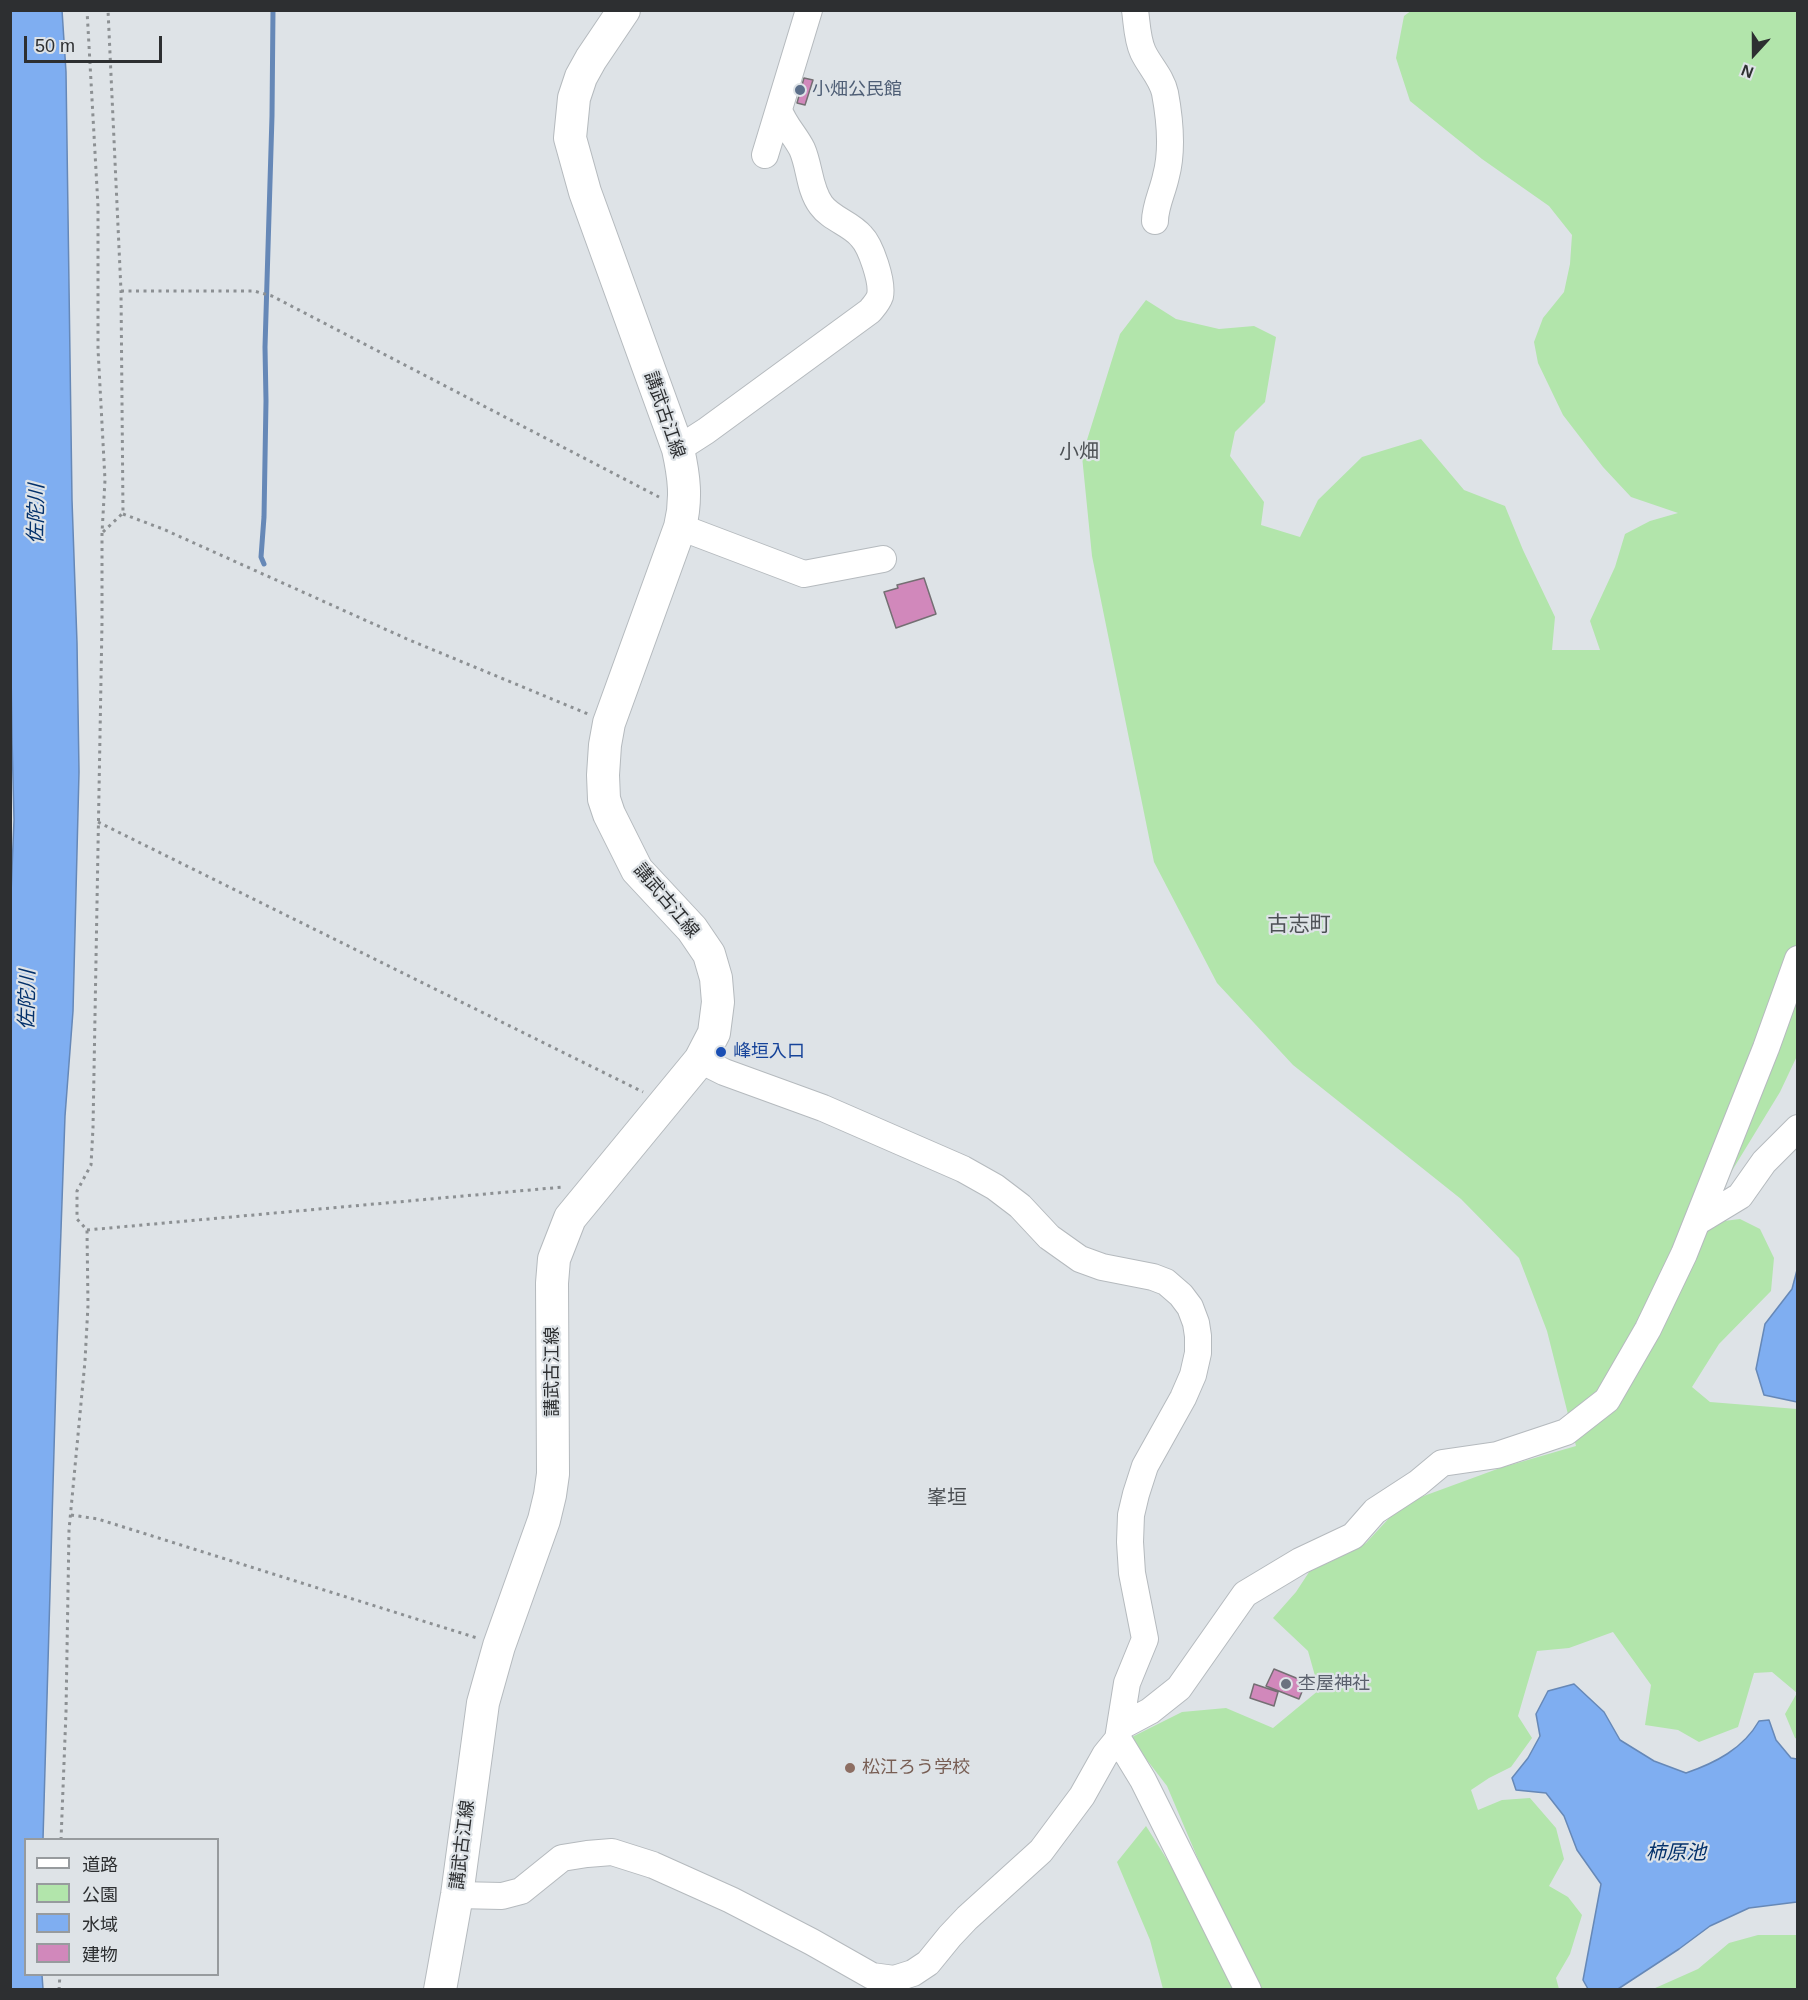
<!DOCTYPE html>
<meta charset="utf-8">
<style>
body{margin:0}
#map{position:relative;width:1808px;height:2000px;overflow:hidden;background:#dee3e7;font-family:Arial,"Noto Sans JP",sans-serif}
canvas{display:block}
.frame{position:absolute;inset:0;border:12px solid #2d2f31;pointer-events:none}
.legend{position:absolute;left:24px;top:1838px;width:195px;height:138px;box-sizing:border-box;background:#dee3e7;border:2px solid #979b9e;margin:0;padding:8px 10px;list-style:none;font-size:18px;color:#2d2f31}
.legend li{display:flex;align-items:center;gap:12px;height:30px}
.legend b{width:30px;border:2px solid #979b9e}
.north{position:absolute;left:1724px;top:24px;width:60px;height:60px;-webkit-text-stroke:4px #dee3e7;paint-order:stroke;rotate:201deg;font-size:16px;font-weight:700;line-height:24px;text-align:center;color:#2d2f31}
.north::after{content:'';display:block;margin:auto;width:21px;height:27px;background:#2d2f31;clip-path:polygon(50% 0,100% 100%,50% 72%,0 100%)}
.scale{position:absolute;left:24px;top:36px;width:138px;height:27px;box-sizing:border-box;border:3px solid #2d2f31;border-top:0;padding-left:8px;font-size:18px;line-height:21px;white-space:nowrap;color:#2d2f31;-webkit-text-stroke:4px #dee3e7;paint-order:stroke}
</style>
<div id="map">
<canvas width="1808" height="2000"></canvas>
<div class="frame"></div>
<ul class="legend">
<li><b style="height:8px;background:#fff"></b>道路</li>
<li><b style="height:16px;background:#b2e5ab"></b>公園</li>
<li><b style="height:16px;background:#7faef1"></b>水域</li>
<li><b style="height:16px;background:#d188bb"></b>建物</li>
</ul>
<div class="north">N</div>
<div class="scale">50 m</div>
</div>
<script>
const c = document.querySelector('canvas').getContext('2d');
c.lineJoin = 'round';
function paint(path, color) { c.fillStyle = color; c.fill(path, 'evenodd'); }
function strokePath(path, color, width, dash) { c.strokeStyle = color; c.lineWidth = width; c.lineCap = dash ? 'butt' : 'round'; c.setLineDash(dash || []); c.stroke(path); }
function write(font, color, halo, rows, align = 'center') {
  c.font = font + ' Arial,"Noto Sans JP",sans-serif'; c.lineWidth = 4.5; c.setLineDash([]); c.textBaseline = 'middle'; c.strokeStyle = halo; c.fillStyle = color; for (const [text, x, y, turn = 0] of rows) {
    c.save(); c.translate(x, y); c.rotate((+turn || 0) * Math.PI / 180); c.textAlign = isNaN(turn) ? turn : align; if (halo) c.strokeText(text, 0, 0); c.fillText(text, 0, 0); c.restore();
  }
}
const green = new Path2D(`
 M1412 10 1797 11V1056L1780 1092 1719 1192 1708 1206 1724 1221 1740 1219 1760 1229 1774 1258 1771 1291 1719 1344 1692 1387 1710 1402 1797 1409V1739L1795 1738 1785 1714 1797 1693 1772 1672 1754 1673 1738 1727 1699 1742 1678 1730 1645 1725 1651 1685 1613 1632 1569 1648 1537 1651 1518 1716 1532 1738 1511 1767 1489 1778 1471 1790 1478 1810 1502 1800 1530 1798 1556 1828 1564 1859 1549 1886 1568 1897 1582 1915 1570 1954 1556 1978 1559 1989H1163L1150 1940 1117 1862 1146 1826 1178 1877 1201 1866 1167 1786 1130 1738 1182 1712 1226 1708 1273 1728 1319 1690 1308 1651 1273 1618 1296 1592 1313 1566 1366 1543 1391 1516 1421 1497 1500 1468 1576 1446 1547 1331 1519 1258 1461 1199 1293 1065 1217 983 1154 862 1092 556 1082 456 1120 334 1146 300 1176 319 1219 329 1254 326 1276 337 1265 402 1235 432 1230 456 1264 502 1261 525 1300 537 1318 500 1362 457 1421 439 1464 490 1505 506 1523 550 1555 617 1552 650H1600L1590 621 1615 567 1625 534 1650 521 1678 513 1631 497 1603 467 1563 415 1538 363 1534 342 1543 318 1564 292 1570 264 1572 235 1549 206 1482 159 1410 101 1396 58 1404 16Z
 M1758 1935H1797V1989H1653L1698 1969 1729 1943Z`);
const water = new Path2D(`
 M62 10 66 72 72 500 77 643 79 772 73 1011 65 1116 57 1344 43 1839 26 1840V1974L42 1975 43 1989 11 1990 10 918 14 820 12 738 10 603V11Z
 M1797 1270 1798 1402H1797L1764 1395 1756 1369 1765 1324 1792 1289Z
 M1574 1684 1604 1712 1620 1740 1654 1761 1686 1773C1715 1763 1743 1749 1759 1721L1769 1720 1776 1740 1791 1758 1797 1759V1902L1749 1908 1710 1926 1679 1949 1618 1989H1588L1583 1980 1601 1884 1577 1850 1564 1816 1546 1793 1516 1790 1512 1778 1528 1758 1540 1736 1536 1714 1548 1691Z`);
const stream = new Path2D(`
 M264 564 261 557 264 517 266 401 265 347 272 116 273 10`);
const building = new Path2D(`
 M804 78 813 80 805 105 797 103Z
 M924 578 936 614 896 628 884 592 898 588 897 585Z
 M1274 1669 1306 1682 1299 1699 1266 1686Z
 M1254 1684 1278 1692 1274 1706 1250 1698Z`);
const path = new Path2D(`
 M121 291H254L272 296 659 497
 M123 514 163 529 407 639 588 714
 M103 532 123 513 121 291 108 10
 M98 822 643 1092
 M87 1230 563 1187
 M71 1515 98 1519 477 1638
 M61 1840 66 1712 69 1530 85 1361 88 1305 87 1230 77 1219V1191L91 1165 93 1128 102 623V533L105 480 98 349V206L87 10
 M59 1990 60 1974`);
const minor = new Path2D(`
 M1135 10C1137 24 1137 39 1143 52 1149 65 1162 78 1165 93 1170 120 1173 150 1166 176 1163 191 1155 206 1155 221
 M765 155 809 10
 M678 449 706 431 870 311C874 306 878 302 880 296 883 282 871 246 861 236 850 223 831 219 821 205 809 189 810 167 802 149 795 135 784 125 779 110
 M680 527 804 574 883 559
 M1697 1222 1740 1196 1764 1162 1798 1128
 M1120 1727 1150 1711 1179 1688 1245 1594 1300 1561 1353 1536 1375 1511 1418 1483 1442 1463 1497 1455 1566 1432 1607 1400 1648 1329 1684 1254 1766 1048 1798 959
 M1118 1739 1143 1780 1248 1990
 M457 1895 502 1896 521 1891 562 1858 587 1854 612 1852 653 1865 731 1900 812 1942 872 1976 894 1979 913 1973 928 1963 950 1936 967 1918 1041 1851 1082 1796 1105 1755 1118 1739 1127 1683 1145 1639 1132 1573 1130 1542 1131 1515 1136 1494 1145 1466 1183 1398 1193 1375 1198 1353V1336L1196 1323 1190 1307 1181 1295 1166 1282 1153 1277 1102 1267 1080 1259 1049 1237 1020 1206 995 1187 963 1169 823 1108 724 1072 700 1060`);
const major = new Path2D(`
 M440 1990 457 1895 483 1703 499 1646 544 1520 550 1495 553 1474 552 1283 554 1259 570 1218 700 1060 714 1033 718 1002 716 978 709 954 692 929 637 870 609 814 604 799 603 775 605 745 609 723 680 527C687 499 684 476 678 449L585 192 570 138 574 98 581 77 591 59 624 10`);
const markers = [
 [800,90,6,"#5c6f8a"],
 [721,1052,6,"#1a4fb4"],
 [1286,1684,6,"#6b7280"],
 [850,1768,6,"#8d6e63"]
];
const serviceNames = [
 ["小畑公民館",812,90]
];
const streetNames = [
 ["講武古江線",664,415,71],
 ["講武古江線",666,901,50],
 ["講武古江線",553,1372,-90],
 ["講武古江線",463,1845,-83]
];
const transitNames = [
 ["峰垣入口",733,1052]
];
const worshipNames = [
 ["杢屋神社",1298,1684]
];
const educationNames = [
 ["松江ろう学校",862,1768]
];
const neighbourhoodNames = [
 ["小畑",1079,452],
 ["峯垣",947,1498]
];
const waterNames = [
 ["佐陀川",37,514,-89],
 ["佐陀川",28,1000,-89],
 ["柿原池",1676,1853]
];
const quarterNames = [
 ["古志町",1299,925]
];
paint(green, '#b2e5ab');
paint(water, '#7faef1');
strokePath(water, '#6688b7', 1.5);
strokePath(stream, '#6688b7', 5);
paint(building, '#d188bb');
strokePath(building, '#746f73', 1.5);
strokePath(minor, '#b5babe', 28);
strokePath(major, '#b5babe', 34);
strokePath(path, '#8c9093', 3, [3, 4.5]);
strokePath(minor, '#fff', 26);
strokePath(major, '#fff', 32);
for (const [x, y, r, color] of markers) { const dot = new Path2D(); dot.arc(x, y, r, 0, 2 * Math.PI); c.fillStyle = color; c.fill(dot); strokePath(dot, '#dee3e7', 2); }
write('18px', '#4e5e75', '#dee3e7', serviceNames, 'left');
write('18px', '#2d2f31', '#dee3e7', streetNames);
write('18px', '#164399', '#dee3e7', transitNames, 'left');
write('18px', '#5b616d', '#dee3e7', worshipNames, 'left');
write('18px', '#785e54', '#dee3e7', educationNames, 'left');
write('20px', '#4d5155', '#dee3e7', neighbourhoodNames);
write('italic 20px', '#03316b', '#dee3e7', waterNames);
write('21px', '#4d5155', '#dee3e7', quarterNames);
</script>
